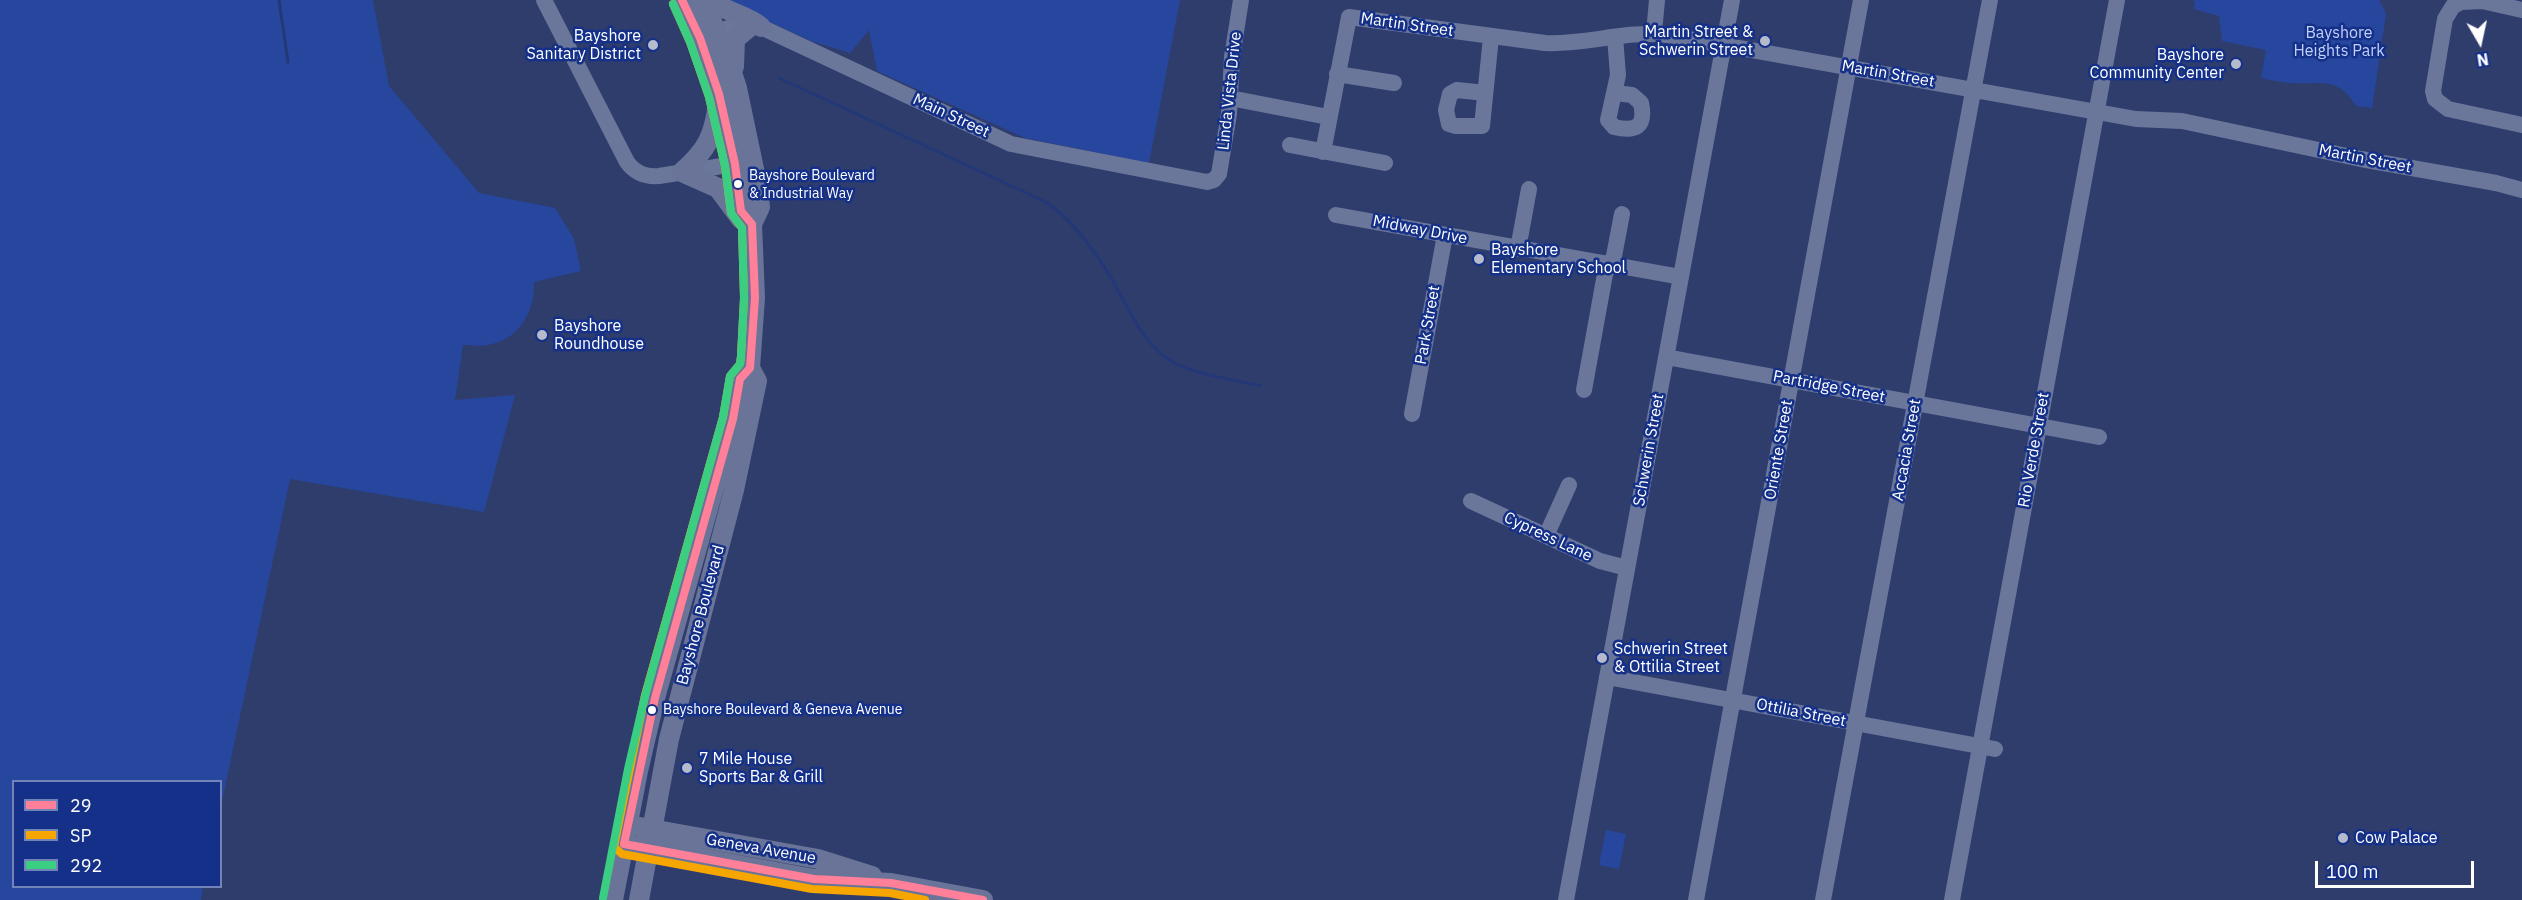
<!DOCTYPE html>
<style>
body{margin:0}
#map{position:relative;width:2522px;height:900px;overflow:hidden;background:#2f3d6d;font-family:"IBM Plex Sans",sans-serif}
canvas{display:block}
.legend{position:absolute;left:12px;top:780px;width:210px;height:108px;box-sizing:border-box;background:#143088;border:2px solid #7283b8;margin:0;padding:8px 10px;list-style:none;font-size:18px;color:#fff}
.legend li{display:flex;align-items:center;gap:12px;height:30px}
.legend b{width:30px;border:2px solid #7283b8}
.north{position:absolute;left:2450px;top:12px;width:60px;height:60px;-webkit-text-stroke:4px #143088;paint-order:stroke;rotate:171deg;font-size:16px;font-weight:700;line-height:24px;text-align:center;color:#fff}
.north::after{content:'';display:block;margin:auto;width:21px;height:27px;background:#fff;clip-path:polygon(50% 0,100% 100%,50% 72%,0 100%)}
.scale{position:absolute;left:2315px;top:861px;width:159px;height:27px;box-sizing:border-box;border:3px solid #fff;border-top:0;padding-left:8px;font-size:18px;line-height:21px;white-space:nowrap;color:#fff;-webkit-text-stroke:4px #143088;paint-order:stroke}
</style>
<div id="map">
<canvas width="2522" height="900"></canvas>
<ul class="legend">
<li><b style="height:8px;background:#ff8098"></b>29</li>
<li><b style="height:8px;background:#f7a600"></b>SP</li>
<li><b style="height:8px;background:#3ace82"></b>292</li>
</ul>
<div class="north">N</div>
<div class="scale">100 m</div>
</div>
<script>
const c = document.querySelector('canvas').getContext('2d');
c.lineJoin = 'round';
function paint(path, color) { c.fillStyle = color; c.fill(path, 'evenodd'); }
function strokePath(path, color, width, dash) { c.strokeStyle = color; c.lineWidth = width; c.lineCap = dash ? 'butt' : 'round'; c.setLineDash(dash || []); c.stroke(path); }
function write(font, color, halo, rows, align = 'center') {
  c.font = font + ' "IBM Plex Sans",sans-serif'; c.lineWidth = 5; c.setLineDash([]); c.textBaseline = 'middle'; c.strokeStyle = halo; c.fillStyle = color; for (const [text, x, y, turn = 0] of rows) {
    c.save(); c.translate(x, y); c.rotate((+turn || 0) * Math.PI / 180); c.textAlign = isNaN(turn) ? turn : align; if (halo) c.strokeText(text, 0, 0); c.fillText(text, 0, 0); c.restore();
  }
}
const green = new Path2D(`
 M0 0H373L389 86 479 193 555 208 574 239 581 271 534 282C535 309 521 337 492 344 482 347 472 345 463 345L455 400 515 395 484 512 290 479 221 806 220 782H14V886L203 887 201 900H0Z
 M722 0H1180L1149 163 1025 138 877 71 869 30 850 53 811 41Z
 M2188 0H2379L2386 14 2372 108 2356 106C2338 75 2319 85 2289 83 2280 82 2270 80 2261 78L2266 50 2222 41 2219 16 2194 9 2195 1Z
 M1606 830 1626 834 1619 869 1599 865Z`);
const stream = new Path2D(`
 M279 0 288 62
 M779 78 1048 203C1072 221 1092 247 1108 273 1126 302 1139 339 1168 359 1189 374 1236 380 1261 386`);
const minor = new Path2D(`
 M544 0 627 162C635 173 645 177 659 176L747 162
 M2522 10 2482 1 2461 2 2453 6 2445 19 2433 91 2435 99 2448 109 2522 125
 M1654 33 1657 0
 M706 36 734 26 761 27 1011 144 1207 182 1214 180 1219 174 1229 114 1232 57 1241 0
 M1615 37 1618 75 1608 120 1614 127C1636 132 1646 127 1641 103L1632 95 1615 93
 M1337 74 1394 83
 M1485 93 1457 90 1450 94 1446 110 1449 124 1455 126H1482L1491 37
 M1230 98 1328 117
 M1290 145 1385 163
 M1323 152 1349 17 1545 43C1586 45 1626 30 1667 35L2136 119 2182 121 2361 159 2496 183 2522 190
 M1336 215 1681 277
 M1518 249 1529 189
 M1666 357 2099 437
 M1584 390 1605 274 1614 256 1622 214
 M1412 414 1445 235
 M1471 501 1600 561 1627 568
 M1546 536 1569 485
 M1607 677 1995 749
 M1566 900 1732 0
 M1696 900 1861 0
 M1823 900 1990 0
 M1952 900 2117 0`);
const major = new Path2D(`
 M682 0 700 38 719 94 735 164 741 211 752 224
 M711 0C726 13 746 14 761 27
 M734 67 735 39 752 25
 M718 103C714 136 707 150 682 172L718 188 741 219
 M640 827 818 859 872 876
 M635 846 814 879 891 883 983 900
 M613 900 638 771 655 698 733 419 740 379 750 368
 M639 900 669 739 734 490 757 381 750 368 755 298 752 224 760 207 758 188 737 88 728 60 703 0`);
const bus1 = new Path2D(`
 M682 0 700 38 719 94 735 164 741 211 752 224 755 298 750 368 740 379 733 419 655 698 624 844 814 879 891 883 983 900`);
const bus2 = new Path2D(`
 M673 4 690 42 709 97 725 166 731 213 742 228 744 298 741 356 740 364 730 376 723 417 645 695 614 847 622 854 812 889 890 893 925 900`);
const bus3 = new Path2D(`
 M603 898 628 769 645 696 723 417 730 376 740 364 741 356 744 298 742 228 731 213 725 166 709 97 690 42 673 4`);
const markers = [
 [1765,41,6,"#b6bbcc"],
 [653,45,6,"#b6bbcc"],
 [2236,64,6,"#b6bbcc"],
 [738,184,5,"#fff"],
 [1479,259,6,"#b6bbcc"],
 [542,335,6,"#b6bbcc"],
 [1602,658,6,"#b6bbcc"],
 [652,710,5,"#fff"],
 [687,768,6,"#b6bbcc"],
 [2343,838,6,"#b6bbcc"]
];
const busNames = [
 ["Bayshore Boulevard",749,176],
 ["& Industrial Way",749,194],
 ["Bayshore Boulevard & Geneva Avenue",663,710]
];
const streetNames = [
 ["Martin Street",1407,25,8],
 ["Martin Street",1888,74,10],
 ["Linda Vista Drive",1230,91,-84],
 ["Main Street",951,116,25],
 ["Martin Street",2365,159,11],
 ["Midway Drive",1420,230,11],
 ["Park Street",1428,325,-80],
 ["Partridge Street",1829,387,11],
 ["Schwerin Street",1649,450,-80],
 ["Oriente Street",1779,450,-80],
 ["Accacia Street",1907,450,-80],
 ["Rio Verde Street",2034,450,-80],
 ["Cypress Lane",1548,537,25],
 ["Bayshore Boulevard",701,615,-75],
 ["Ottilia Street",1801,713,11],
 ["Geneva Avenue",761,849,10]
];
const poiNames = [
 ["Martin Street &",1753,32,"right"],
 ["Schwerin Street",1753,50,"right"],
 ["Bayshore",641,36,"right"],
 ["Sanitary District",641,54,"right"],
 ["Bayshore",2224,55,"right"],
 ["Community Center",2224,73,"right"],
 ["Bayshore",1491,250],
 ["Elementary School",1491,268],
 ["Bayshore",554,326],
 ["Roundhouse",554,344],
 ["Schwerin Street",1614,649],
 ["& Ottilia Street",1614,667],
 ["7 Mile House",699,759],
 ["Sports Bar & Grill",699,777],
 ["Cow Palace",2355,838]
];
const parkNames = [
 ["Bayshore",2339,33],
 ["Heights Park",2339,51]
];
paint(green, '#27479f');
strokePath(stream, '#233878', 3);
strokePath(minor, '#6b769b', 16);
strokePath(major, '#6a7498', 20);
strokePath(bus1, '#ff8098', 8);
strokePath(bus2, '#f7a600', 8);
strokePath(bus3, '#3ace82', 8);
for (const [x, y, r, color] of markers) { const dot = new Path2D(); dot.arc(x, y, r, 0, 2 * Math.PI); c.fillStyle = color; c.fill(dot); strokePath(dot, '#143088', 2); }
write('14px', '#fff', '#143088', busNames, 'left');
write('16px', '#fff', '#143088', streetNames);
write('16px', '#fff', '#143088', poiNames, 'left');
write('16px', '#c1d0fb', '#143088', parkNames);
</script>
